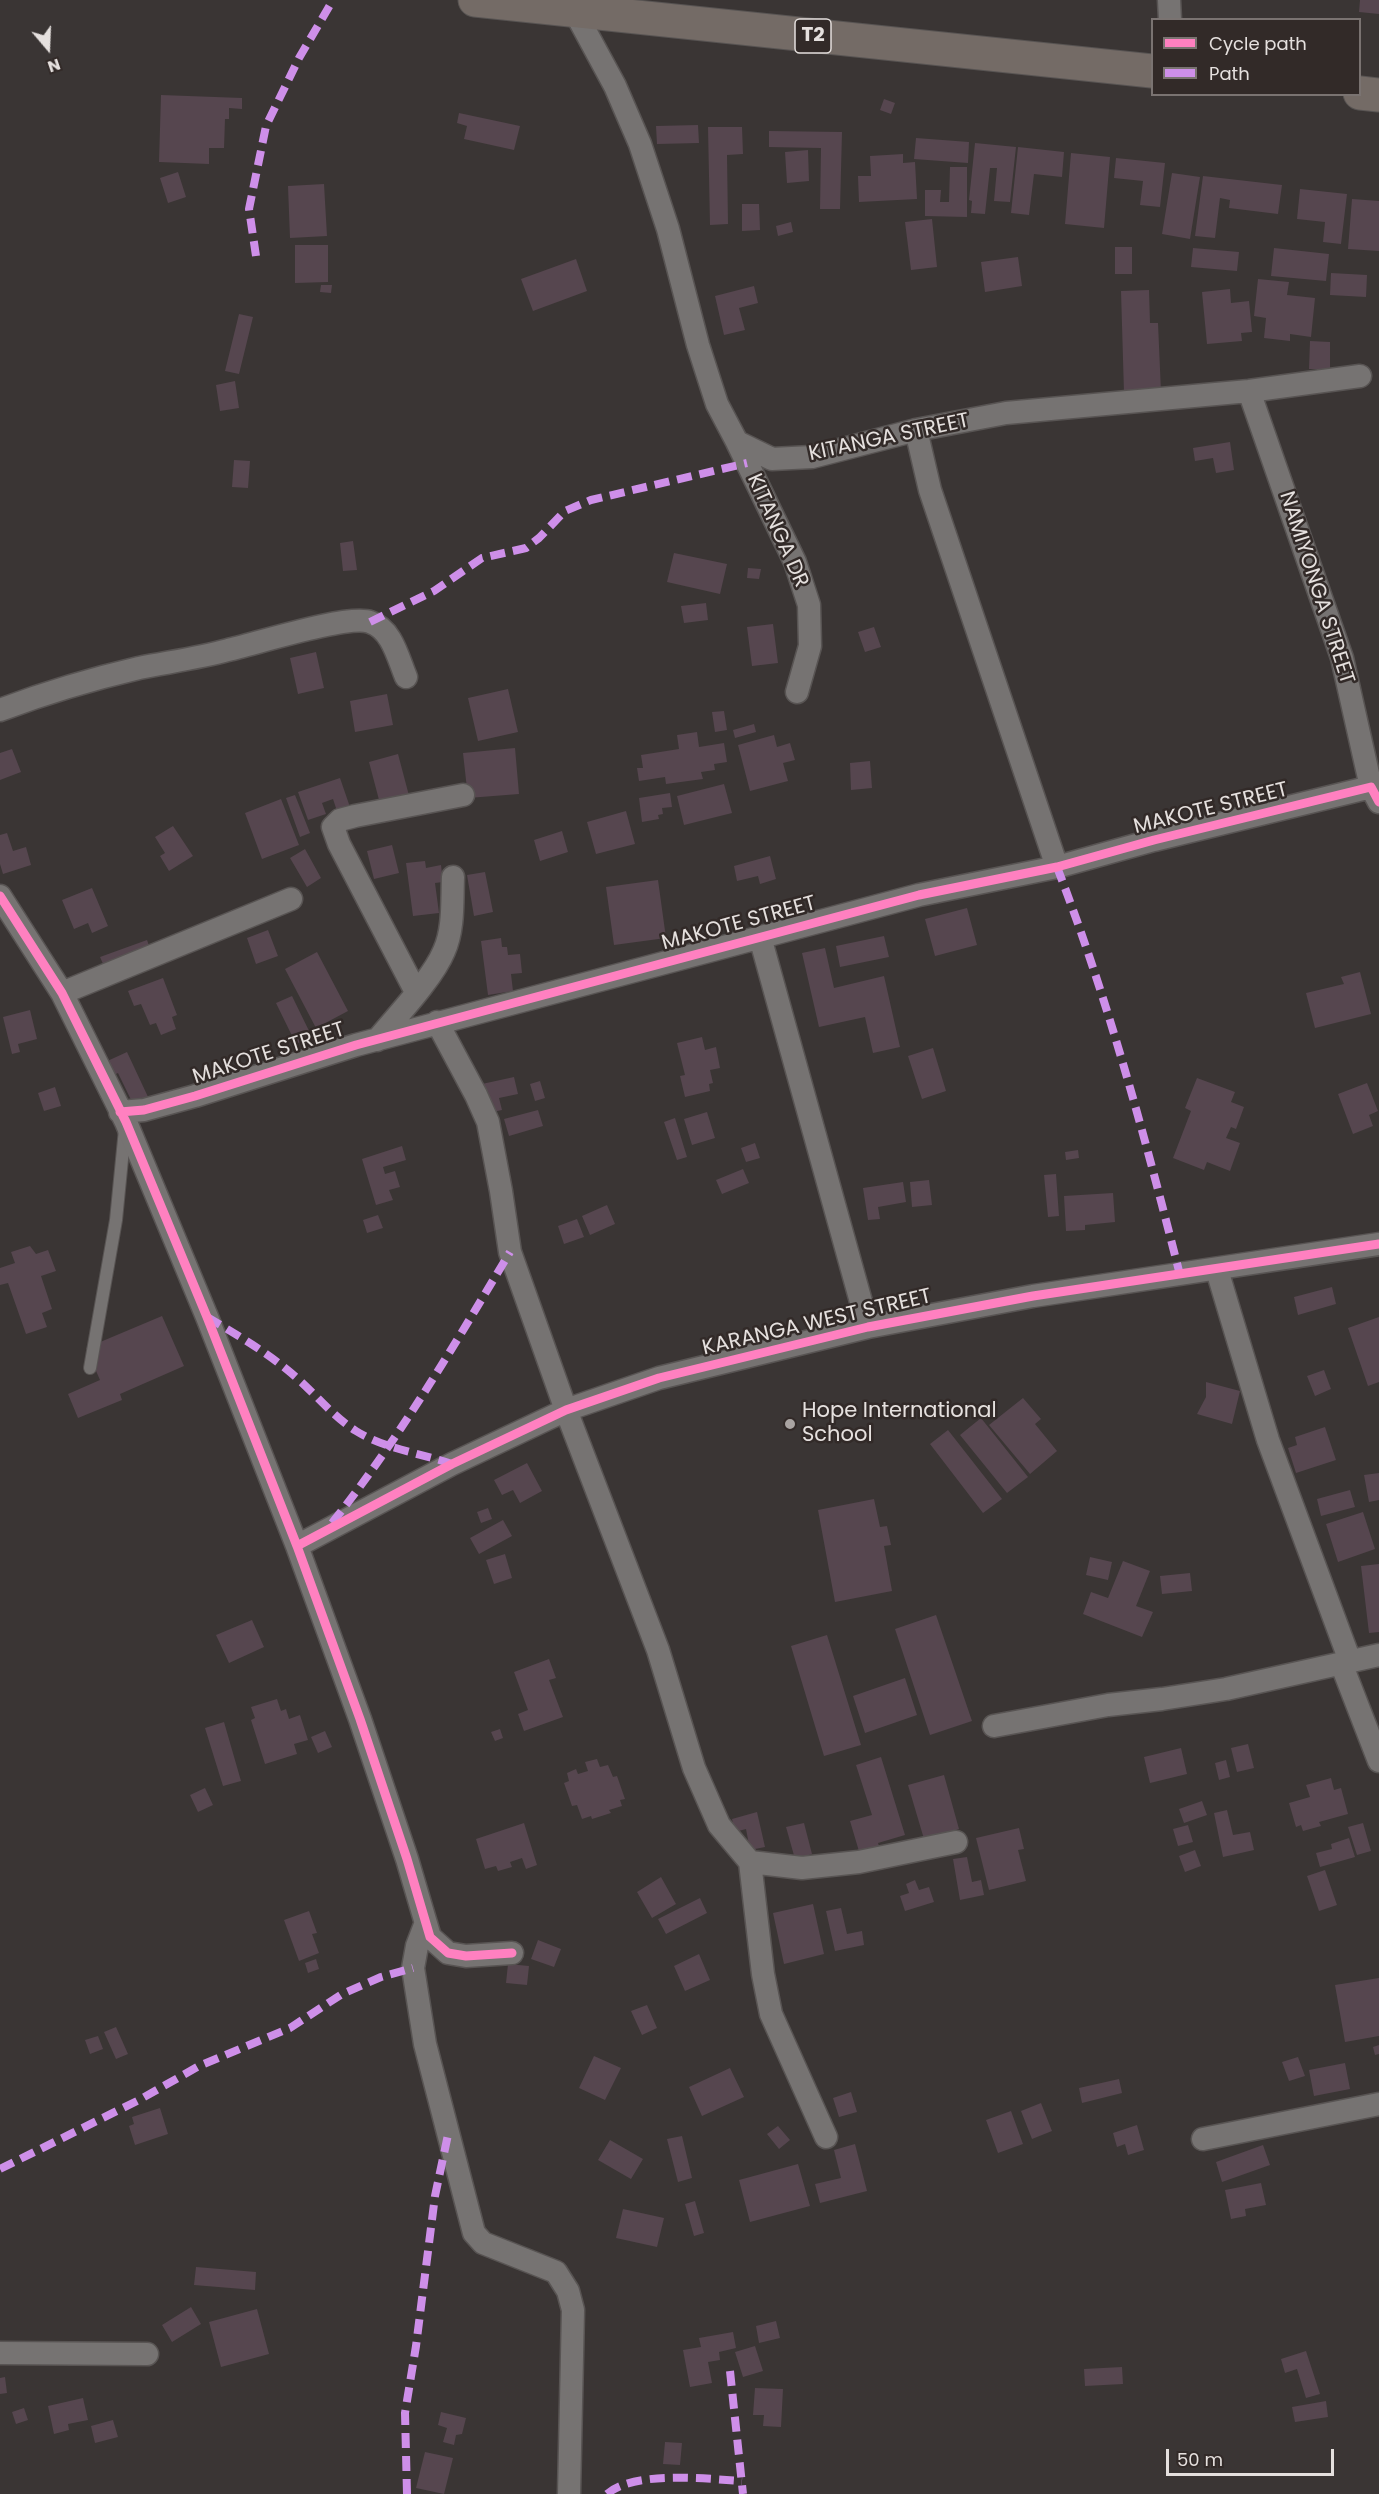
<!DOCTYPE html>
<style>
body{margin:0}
#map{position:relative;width:1379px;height:2494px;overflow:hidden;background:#3a3534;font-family:Poppins,sans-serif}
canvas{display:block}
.legend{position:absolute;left:1151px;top:18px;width:210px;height:78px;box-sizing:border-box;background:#322a28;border:2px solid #7a7371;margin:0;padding:8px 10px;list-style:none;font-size:18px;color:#e5e0de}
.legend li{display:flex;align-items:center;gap:12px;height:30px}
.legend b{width:30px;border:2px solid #7a7371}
.north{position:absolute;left:18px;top:18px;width:60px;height:60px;-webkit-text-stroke:4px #322a28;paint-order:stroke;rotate:161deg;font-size:16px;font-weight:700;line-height:24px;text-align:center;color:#e5e0de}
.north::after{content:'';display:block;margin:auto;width:21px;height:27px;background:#e5e0de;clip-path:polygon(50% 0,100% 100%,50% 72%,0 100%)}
.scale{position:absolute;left:1166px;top:2449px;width:168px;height:27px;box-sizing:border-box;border:3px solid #e5e0de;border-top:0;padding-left:8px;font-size:18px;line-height:21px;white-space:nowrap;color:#e5e0de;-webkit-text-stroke:4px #322a28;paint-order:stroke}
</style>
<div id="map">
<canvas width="1379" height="2494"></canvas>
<ul class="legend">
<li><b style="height:8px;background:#ff80c0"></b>Cycle path</li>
<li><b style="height:8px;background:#ce8fe9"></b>Path</li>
</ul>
<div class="north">N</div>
<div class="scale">50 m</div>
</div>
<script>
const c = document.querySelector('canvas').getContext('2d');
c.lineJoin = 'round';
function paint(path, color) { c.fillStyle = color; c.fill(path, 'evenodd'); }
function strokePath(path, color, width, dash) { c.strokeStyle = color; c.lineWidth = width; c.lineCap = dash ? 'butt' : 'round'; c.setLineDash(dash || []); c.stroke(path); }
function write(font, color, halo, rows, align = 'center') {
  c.font = font + ' Poppins,sans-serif'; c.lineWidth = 5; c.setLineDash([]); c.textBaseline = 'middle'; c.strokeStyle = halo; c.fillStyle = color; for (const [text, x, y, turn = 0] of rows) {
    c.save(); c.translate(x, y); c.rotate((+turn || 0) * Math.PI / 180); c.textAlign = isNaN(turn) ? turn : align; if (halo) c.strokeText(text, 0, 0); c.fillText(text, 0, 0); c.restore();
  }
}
const building = new Path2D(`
 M1360 0H1379V14L1359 12Z
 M161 95 242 98V109L229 108V119H225L224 148H209V164L159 162Z
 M884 99 895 103 891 114 880 110Z
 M459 113 520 126 514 150 464 139 467 126 457 123Z
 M698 125 699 143 657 144 656 126Z
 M708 127H742L743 154 727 155 728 224 710 225Z
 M769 131 842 132 840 209H820L821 148 769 147Z
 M916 138 969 142 968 163 914 159Z
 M975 143 1016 147 1010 202 994 201 997 168H990L985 214 971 213 972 201 969 200Z
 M1018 147 1064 152 1062 177 1034 174 1029 215 1011 213Z
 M808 150 809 181 787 183 785 152Z
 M1071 153 1110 157 1104 228 1065 224Z
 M903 154V163L915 162 917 199 859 202 858 176H871L870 156Z
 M1116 158 1165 163 1160 207 1140 205 1143 181 1114 178Z
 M950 167H967V217L925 216V190H941L940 202H949Z
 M178 172 186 197 168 203 160 178Z
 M1172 173 1200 177 1190 239 1162 234Z
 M1203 176 1282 185 1278 214 1229 208 1230 200 1220 198 1215 238 1195 236Z
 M324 184 327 236 290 238 288 186Z
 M1300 189 1347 194 1341 244 1323 242 1325 222 1297 219Z
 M1352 199 1379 201V251L1348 249Z
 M742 204H759L760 230 742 231Z
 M932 219 937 267 911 270 905 222Z
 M791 222 793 232 778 236 776 226Z
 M295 245H328V282L295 283Z
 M1115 247H1132V274H1115Z
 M1193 248 1239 252 1237 271 1191 267Z
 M1274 248 1329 254 1326 281 1271 276Z
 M1018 257 1022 286 985 292 981 262Z
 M576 259 587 291 533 311 521 279Z
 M1331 273 1367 275 1366 297 1330 295Z
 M1258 279 1289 282 1287 295 1315 298 1311 337 1290 334V341L1264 338 1266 318 1254 316Z
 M321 285H332L331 293 320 292Z
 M754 286 758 303 739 308 745 330 724 335 715 296Z
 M1230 289 1231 303 1249 301 1252 332 1241 333 1242 341 1207 344 1202 292Z
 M1149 290 1150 323H1158L1161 392 1124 393 1121 291Z
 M239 314 253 317 239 374 225 371Z
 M1310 341 1330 342V369H1309Z
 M235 381 239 408 220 411 216 385Z
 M1230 442 1234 470 1216 473 1213 458 1195 461 1193 448Z
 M234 460 250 461 248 488 232 487Z
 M353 541 357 570 343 571 340 543Z
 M674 553 727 564 720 594 667 582Z
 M748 568 761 569 759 579 747 578Z
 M706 603 708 620 684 623 681 606Z
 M773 624 778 663 752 666 747 627Z
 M874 627 881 647 865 652 858 632Z
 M316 652 324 688 298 694 290 658Z
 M508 689 518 732 478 741 468 698Z
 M387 694 393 725 355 732 350 701Z
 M724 711 727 730 715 732 712 712Z
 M754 724 756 732 735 738 733 730Z
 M697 732 699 747 724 743 727 762 714 764 715 770 701 772 703 779 666 784 665 777 639 781 637 768H643L641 755 679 749 677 735Z
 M774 735 777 747 790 743 795 760 783 763 788 781 750 791 738 745Z
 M515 748 519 794 468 798 463 753Z
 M12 749 21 772 0 780V753Z
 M398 754 412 807 383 815 369 762Z
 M870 761 872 788 851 790 850 763Z
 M340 778 351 810 338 814 333 799 322 803 326 814 308 820 298 792Z
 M724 784 732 813 684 825 677 796Z
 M670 793 672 807 662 808 663 814 658 815 659 819 642 822 639 798Z
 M295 795 310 833 300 837 286 798Z
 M281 799 299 845 262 859 245 813Z
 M626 811 635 844 596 854 587 822Z
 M173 826 193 856 169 871 160 856 165 853 155 837Z
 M562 831 568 852 540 861 534 840Z
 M7 833 13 851 26 847 31 865 3 874 0 864V835Z
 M392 845 399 873 374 879 367 851Z
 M305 849 321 878 307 887 290 858Z
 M770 856 776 879 760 884 758 876 737 881 734 866Z
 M425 861 426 868 441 865 443 882 435 883 439 913 413 916 406 863Z
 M485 872 493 912 474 916 467 875Z
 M658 880 666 938 614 945 606 887Z
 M92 888 108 926 92 933 88 923 74 929 62 900Z
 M967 908 977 945 935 956 925 919Z
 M268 930 278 956 256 964 247 938Z
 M884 936 889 957 840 967 836 946Z
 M501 938 502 947H507L508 955 520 954 522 973 511 974 513 991 488 995 481 941Z
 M147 940 153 956 107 973 100 957Z
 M825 948 834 988 884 976 900 1047 873 1053 865 1017 819 1027 802 953Z
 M317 952 348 1011 316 1028 285 969Z
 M1360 972 1371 1014 1315 1028 1306 993 1344 984 1341 977Z
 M163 978 177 1015 172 1017 176 1029 161 1035 156 1023 150 1025 141 1004 134 1006 128 991Z
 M292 996 312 1037 296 1044 276 1003Z
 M30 1010 37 1039 18 1044 20 1052 12 1054 3 1017Z
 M702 1037 705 1050 716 1047 720 1068 710 1070 713 1083 709 1084 710 1091 685 1097 680 1076 685 1075 677 1043Z
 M933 1048 946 1091 922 1099 908 1056Z
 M127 1052 149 1099 134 1106 118 1073 110 1077 103 1063Z
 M514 1077 518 1094 499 1098 502 1110 488 1113 482 1084Z
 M1197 1078 1235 1092 1231 1102 1244 1107 1236 1129 1231 1127 1226 1138 1240 1143 1230 1171 1207 1162 1204 1170 1173 1158 1191 1111 1185 1108Z
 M540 1081 545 1098 535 1101 530 1084Z
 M1367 1083 1378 1111 1369 1115 1373 1126 1353 1134 1338 1094Z
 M55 1087 61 1106 44 1111 38 1093Z
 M538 1110 543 1126 509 1136 504 1119Z
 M707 1112 715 1138 692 1145 684 1119Z
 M675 1118 687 1157 677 1160 664 1122Z
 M755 1143 760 1158 746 1162 741 1148Z
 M402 1146 406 1160 383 1167 385 1174 395 1171 400 1187 389 1190 393 1200 376 1205 362 1159Z
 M1078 1150 1079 1158 1066 1160 1065 1152Z
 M743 1169 749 1183 722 1194 716 1180Z
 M1056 1174 1059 1216 1048 1217 1044 1175Z
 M929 1180 932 1205 912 1207 910 1182Z
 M903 1182 906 1202 878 1207 880 1219 868 1220 863 1188Z
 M1113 1193 1115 1222 1085 1225V1230L1066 1231 1064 1196Z
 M607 1205 615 1224 590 1235 582 1216Z
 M378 1215 383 1228 367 1233 363 1220Z
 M577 1219 584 1237 564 1244 558 1226Z
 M30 1246 36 1254 48 1250 56 1271 41 1276 52 1309 42 1313 47 1327 26 1334 8 1283 0 1285V1268L15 1263 11 1252Z
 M1332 1287 1336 1304 1298 1315 1294 1297Z
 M162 1316 184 1366 120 1394 122 1400 78 1418 68 1394 100 1380 86 1348Z
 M1379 1317V1382L1368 1386 1348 1328Z
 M1324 1370 1331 1389 1315 1396 1307 1376Z
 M1206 1382 1240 1391 1232 1424 1197 1414 1206 1397Z
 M1023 1398 1041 1419 1035 1424 1057 1451 1030 1474 989 1425Z
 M981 1418 1028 1477 1007 1493 960 1435Z
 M1325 1427 1336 1460 1296 1473 1288 1448 1297 1445 1295 1437Z
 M948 1430 1002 1499 983 1513 930 1444Z
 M527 1463 542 1491 520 1503 513 1490 502 1495 494 1480Z
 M1379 1473V1500L1369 1502 1364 1475Z
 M1350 1490 1355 1507 1321 1516 1317 1499Z
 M874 1499 880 1527 887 1526 891 1545 884 1546 892 1591 835 1602 818 1510Z
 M488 1508 492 1519 481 1523 477 1512Z
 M1363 1512 1375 1549 1338 1562 1326 1524Z
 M503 1520 512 1536 479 1554 470 1538Z
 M505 1554 512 1578 494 1584 486 1560Z
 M1090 1557 1112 1562 1108 1580 1086 1575Z
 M1123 1561 1150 1571 1136 1606 1153 1612 1142 1637 1083 1614 1091 1592 1108 1598Z
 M1379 1564V1632L1369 1633 1361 1566Z
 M1190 1573 1192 1591 1162 1594 1160 1576Z
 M936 1615 972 1721 930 1735 895 1629Z
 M252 1620 264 1647 229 1663 216 1635Z
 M827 1635 861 1745 824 1756 791 1646Z
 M549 1659 556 1678 549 1680 563 1717 524 1731 518 1714 528 1710 514 1672Z
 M905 1678 917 1715 865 1733 853 1696Z
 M277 1699 281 1711 286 1709 289 1719 300 1715 308 1740 294 1744 297 1754 265 1764 251 1720 255 1718 251 1707Z
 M224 1722 241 1781 223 1786 205 1728Z
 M500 1729 503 1738 495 1741 491 1732Z
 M325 1731 332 1747 318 1753 311 1737Z
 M1248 1744 1254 1768 1237 1772 1231 1748Z
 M1181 1748 1187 1774 1150 1783 1144 1757Z
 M881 1757 905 1835 878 1843 881 1852 861 1858 850 1821 872 1815 856 1765Z
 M597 1759 600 1767 608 1765 613 1777 617 1776 625 1799 620 1800 622 1806 609 1810 611 1813 592 1819 591 1816 582 1819 577 1805 572 1806 564 1783 569 1781 567 1773 576 1769 578 1774 588 1771 585 1762Z
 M1226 1760 1230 1777 1219 1780 1215 1763Z
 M944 1775 959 1829 924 1839 908 1785Z
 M1331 1778 1334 1790 1341 1788 1348 1814 1319 1822 1321 1826 1303 1831 1301 1825 1296 1827 1289 1803 1310 1797 1306 1785Z
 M205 1788 213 1805 198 1812 190 1795Z
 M1202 1801 1207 1815 1184 1823 1179 1809Z
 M1227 1810 1233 1835 1250 1832 1254 1850 1223 1857 1214 1813Z
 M757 1812 765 1847 750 1850 746 1829 735 1832 732 1819Z
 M524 1823 537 1865 526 1869 522 1858 510 1862 512 1867 498 1871 496 1866 485 1869 476 1839Z
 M804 1823 812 1854 795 1859 786 1827Z
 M1363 1823 1371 1851 1357 1855 1348 1827Z
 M1188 1825 1193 1842 1178 1846 1173 1829Z
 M1019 1828 1024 1849 1018 1850 1026 1881 989 1890 976 1838Z
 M1349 1838 1355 1857 1320 1867 1316 1853 1332 1849 1331 1844Z
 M1195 1850 1201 1866 1185 1872 1179 1856Z
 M967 1857 972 1882 981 1880 984 1895 960 1900 953 1859Z
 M1325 1870 1337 1905 1319 1911 1307 1876Z
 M661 1877 676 1904 652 1918 637 1892Z
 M915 1880 919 1890 929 1887 934 1902 905 1911 900 1896 909 1893 906 1884Z
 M700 1898 707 1913 666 1934 658 1919Z
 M813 1904 824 1954 784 1964 773 1913Z
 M841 1908 847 1934 862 1931 864 1945 835 1951 826 1911Z
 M309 1911 317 1933 312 1934 319 1953 299 1961 284 1920Z
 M538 1940 561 1949 554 1967 531 1959Z
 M699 1954 710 1980 685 1991 674 1966Z
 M316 1959 319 1969 308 1973 305 1963Z
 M508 1964 529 1966 527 1985 506 1983Z
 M1379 1978V2036L1345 2042 1335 1985Z
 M647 2005 657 2028 642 2035 631 2011Z
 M116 2027 128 2054 116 2059 104 2032Z
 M98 2036 103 2049 90 2054 85 2040Z
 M1379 2045V2054L1375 2055 1373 2047Z
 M594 2056 621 2068 605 2100 579 2088Z
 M1298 2057 1305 2076 1289 2081 1282 2062Z
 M1345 2063 1350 2089 1314 2096 1309 2070Z
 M730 2068 744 2097 702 2116 689 2087Z
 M1119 2079 1122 2093 1082 2103 1079 2088Z
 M851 2092 857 2112 839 2117 833 2098Z
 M1041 2103 1052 2131 1032 2139 1021 2111Z
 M160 2108 168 2134 135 2145 129 2126 134 2124 132 2117Z
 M1011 2111 1023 2144 998 2153 986 2120Z
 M1137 2125 1144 2150 1128 2155 1125 2144 1117 2147 1113 2133Z
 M778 2126 790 2140 779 2149 767 2134Z
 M682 2136 692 2178 678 2182 667 2139Z
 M610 2140 643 2159 631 2179 598 2160Z
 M855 2144 867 2191 820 2203 815 2184 841 2178 834 2150Z
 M1263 2145 1270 2165 1222 2182 1216 2162Z
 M798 2164 810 2206 750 2222 739 2180Z
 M1261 2183 1266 2205 1245 2209 1246 2216 1231 2219 1225 2190Z
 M695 2201 704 2233 694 2236 685 2204Z
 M623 2209 664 2218 657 2247 616 2238Z
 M196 2267 256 2272 255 2290 194 2285Z
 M191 2307 201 2324 172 2342 162 2325Z
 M257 2309 269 2354 221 2367 209 2322Z
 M776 2321 780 2338 759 2343 756 2326Z
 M733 2332 736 2348 719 2352 720 2360 708 2362 712 2383 690 2387 683 2350 701 2347 699 2338Z
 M755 2346 763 2371 743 2377 735 2352Z
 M1306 2351 1320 2394 1306 2398 1297 2369 1285 2373 1281 2359Z
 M1122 2367 1123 2384 1085 2386 1084 2369Z
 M5 2377 7 2393 0 2394V2378Z
 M755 2388 783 2389 781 2427 763 2426 764 2415H753Z
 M83 2398 88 2420 68 2424 69 2430 54 2434 48 2406Z
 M1326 2401 1328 2417 1295 2422 1292 2407Z
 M24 2408 28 2420 16 2424 12 2412Z
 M441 2412 466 2418 462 2434 456 2435 454 2445 443 2442 447 2428 438 2425Z
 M113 2420 118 2437 95 2443 91 2426Z
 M665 2442 682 2443 680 2465 663 2464Z
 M425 2452 453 2458 444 2494 416 2488Z`);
const service = new Path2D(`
 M90 1368 116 1220 125 1129`);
const minor = new Path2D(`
 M1169 0 1170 20
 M575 12 615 86 640 144 668 229 698 345 717 404 737 442 772 459 812 457 916 430 1006 413 1249 391 1360 376
 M1249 391 1342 658 1371 787H1379
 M916 430 930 490 1057 867
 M737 442 795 562 809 605 810 646 797 692
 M0 710C45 693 92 679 139 668 169 662 199 658 228 650 255 644 348 614 370 622 392 629 398 658 406 677
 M0 896 62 993 126 1122 207 1317 297 1546 360 1719 407 1859 430 1937 448 1953 466 1956 512 1953
 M760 937 868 1327
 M416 992 339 844 333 827 340 820 355 816 463 795
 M62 993 291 899
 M437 1022 476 1095 488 1122 501 1191 510 1252 566 1410 658 1650 694 1768 719 1825 750 1862 802 1868 859 1862 956 1842
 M377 1040C396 1017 433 978 444 951 454 929 452 901 453 877
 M120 1112 144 1110 195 1096 356 1045 919 895 1057 867 1154 840 1371 787 1379 802
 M1217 1270 1268 1440 1350 1661
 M297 1546 452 1464 566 1410 659 1378 868 1327 1033 1296 1379 1244
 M1341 1663 1379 1761
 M994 1726 1108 1705 1162 1699 1226 1689 1379 1655
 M750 1862 763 1974 771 2014 826 2137
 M425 1925 417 1946 413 1968 425 2044 474 2233 483 2243 556 2272 568 2291 573 2310 569 2494
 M1203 2139 1379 2104
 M0 2353 147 2354`);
const trunk = new Path2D(`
 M475 0 1152 71
 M1360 93 1379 95`);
const quiet = new Path2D(`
 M256 256 249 209 266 126 299 58 333 0
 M370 622 434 591 482 558 526 548 539 538 565 511 591 500 747 463
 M1057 867C1108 999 1145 1137 1180 1275
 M207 1317C239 1336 270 1354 298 1379 318 1397 334 1417 356 1431 385 1449 420 1453 452 1464
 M332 1523C399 1439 455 1344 510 1252
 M0 2169 139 2100 199 2066 290 2028 342 1994 381 1977 413 1968
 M730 2371 743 2494
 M407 2494 405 2413 416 2346 435 2196 449 2130
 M607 2494C635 2470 707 2479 742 2481`);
const cycleway = new Path2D(`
 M0 896 62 993 126 1122 207 1317 297 1546 360 1719 407 1859 430 1937 448 1953 466 1956 512 1953
 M120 1112 144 1110 195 1096 356 1045 919 895 1057 867 1154 840 1371 787 1379 802
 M297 1546 452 1464 566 1410 659 1378 868 1327 1033 1296 1379 1244`);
const markers = [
 [790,1424,6,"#a9a4a2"]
];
const shields = [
 [813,36,36]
];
const shieldNames = [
 ["T2",813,36]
];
const streetNames = [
 ["KITANGA STREET",889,438,-12],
 ["KITANGA DR",777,531,66],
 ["NAMIYONGA STREET",1316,588,72],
 ["MAKOTE STREET",1211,809,-14],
 ["MAKOTE STREET",739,924,-15],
 ["MAKOTE STREET",269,1054,-18],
 ["KARANGA WEST STREET",817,1323,-13]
];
const poiNames = [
 ["Hope International",802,1412],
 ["School",802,1436]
];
paint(building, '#56464f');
strokePath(service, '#585453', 14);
strokePath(minor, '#585453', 25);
strokePath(trunk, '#585453', 35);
strokePath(service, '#767372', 12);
strokePath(minor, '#767372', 22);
strokePath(trunk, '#746b66', 33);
strokePath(quiet, '#ce8fe9', 8, [15, 8]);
strokePath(cycleway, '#ff80c0', 9);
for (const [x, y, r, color] of markers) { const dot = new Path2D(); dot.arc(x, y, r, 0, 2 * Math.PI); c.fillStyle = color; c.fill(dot); strokePath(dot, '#322a28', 2); }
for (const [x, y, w] of shields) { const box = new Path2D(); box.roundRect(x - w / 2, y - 17, w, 34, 4.5); c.fillStyle = '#322a28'; c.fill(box); strokePath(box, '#e5e0de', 1.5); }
write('bold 20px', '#e5e0de', null, shieldNames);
write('21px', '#e5e0de', '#322a28', streetNames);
write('21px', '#e5e0de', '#322a28', poiNames, 'left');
</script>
